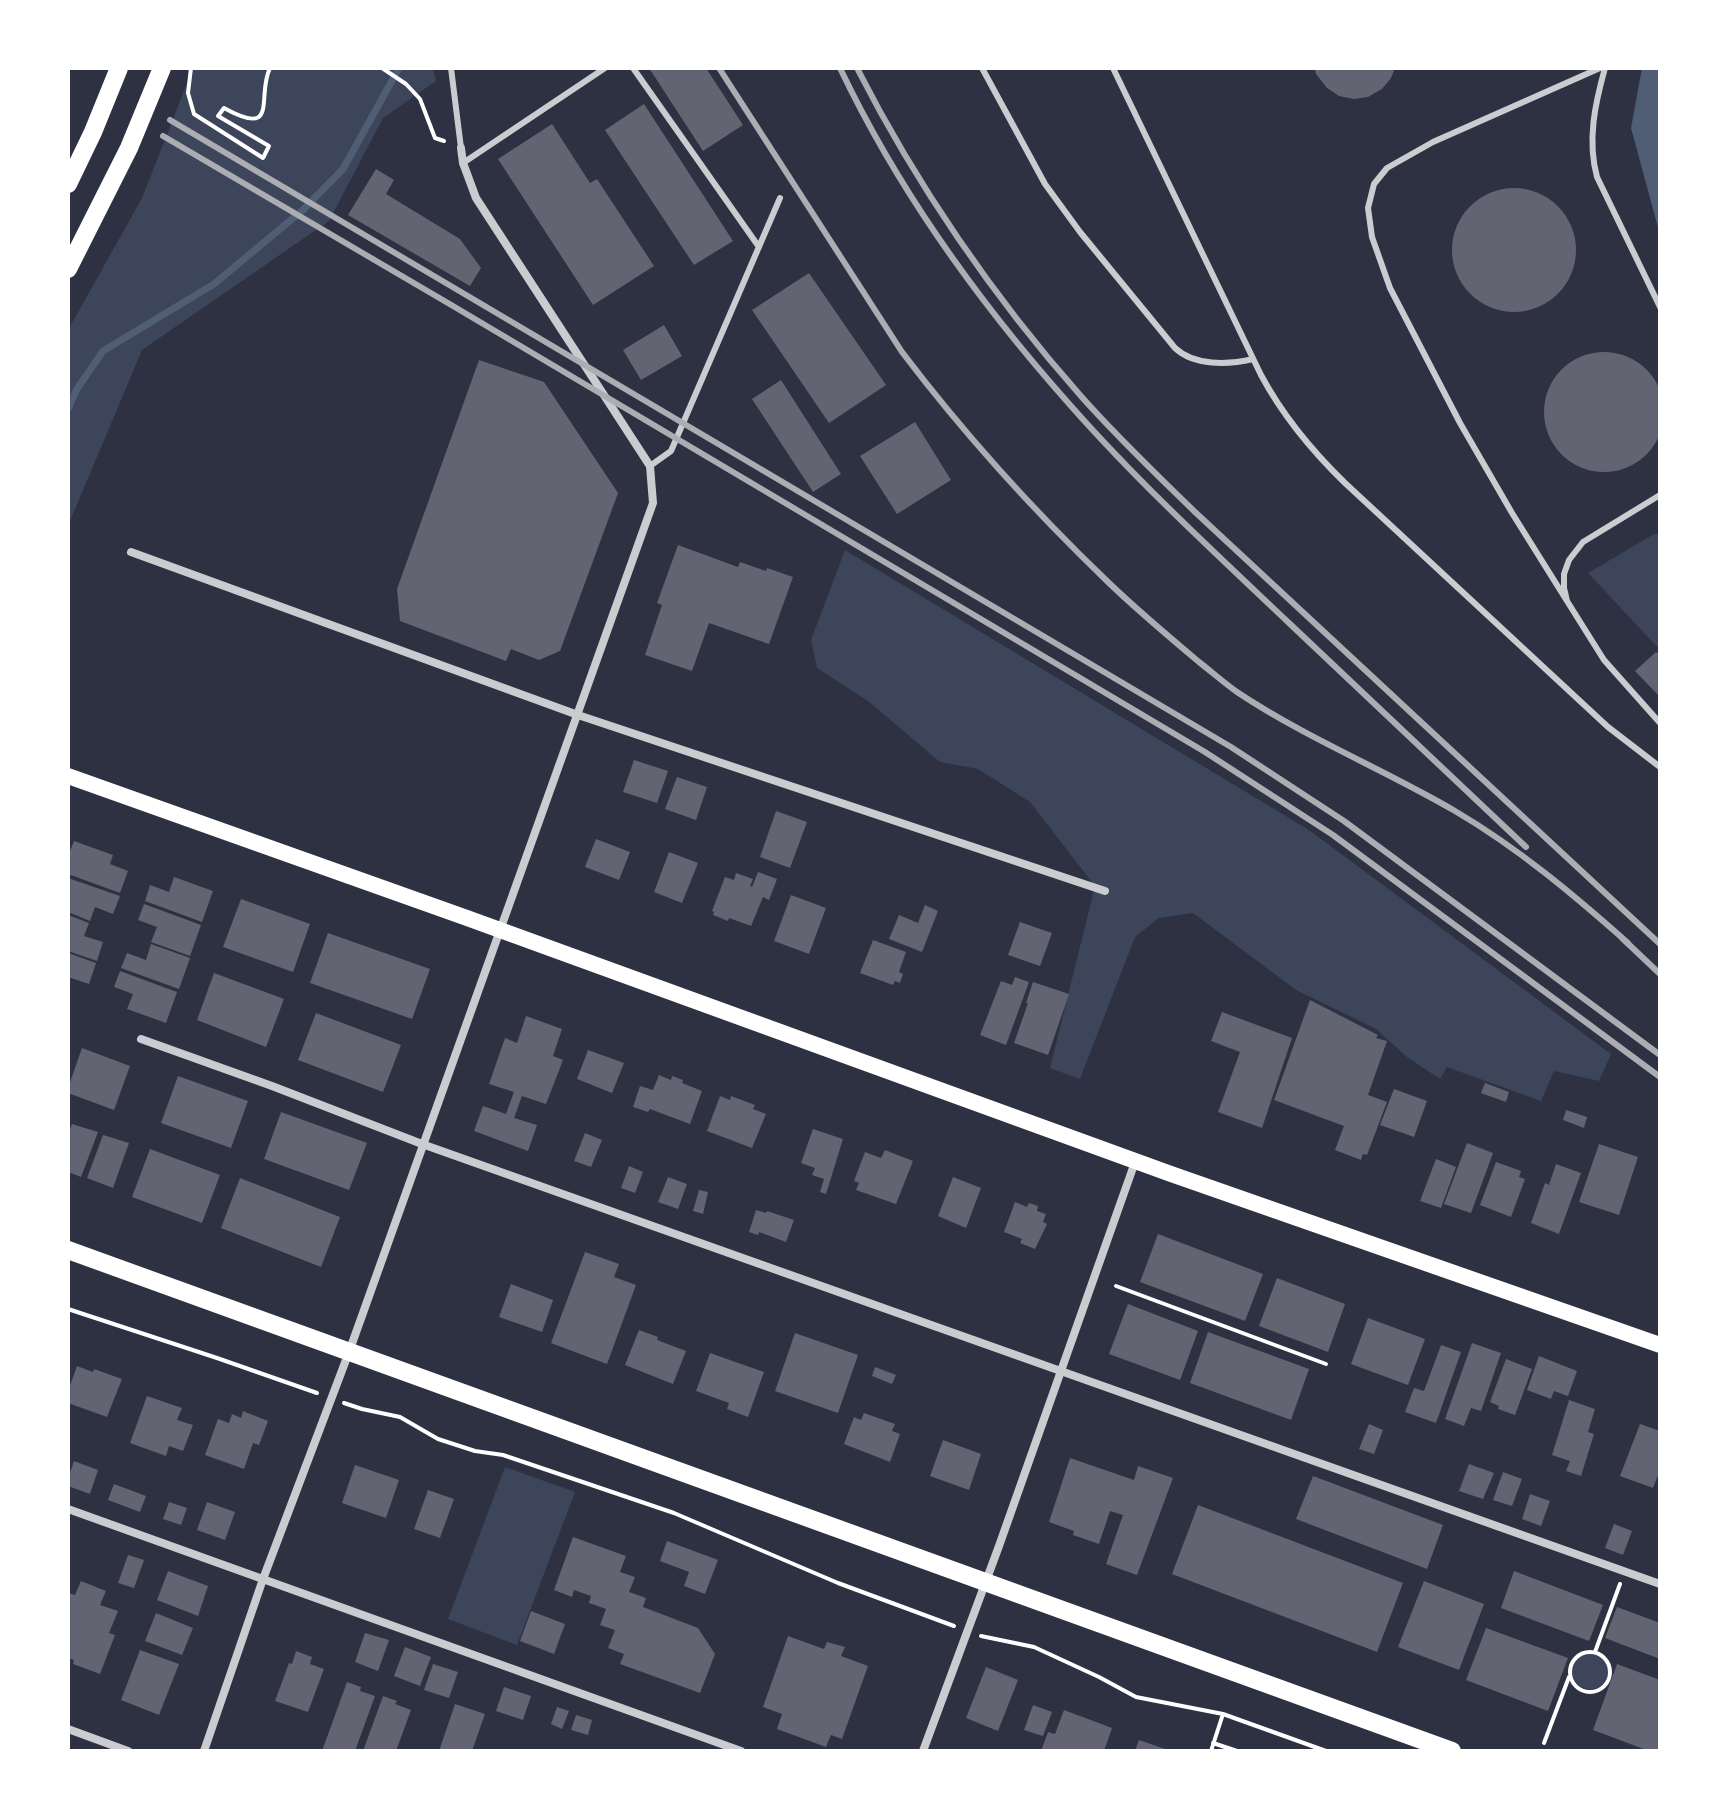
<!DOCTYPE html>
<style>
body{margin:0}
#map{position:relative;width:1728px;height:1819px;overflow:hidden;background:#2d3142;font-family:Manrope,sans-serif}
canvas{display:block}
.frame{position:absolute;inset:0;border:70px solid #fff;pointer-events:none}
</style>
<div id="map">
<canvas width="1728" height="1819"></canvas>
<div class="frame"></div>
</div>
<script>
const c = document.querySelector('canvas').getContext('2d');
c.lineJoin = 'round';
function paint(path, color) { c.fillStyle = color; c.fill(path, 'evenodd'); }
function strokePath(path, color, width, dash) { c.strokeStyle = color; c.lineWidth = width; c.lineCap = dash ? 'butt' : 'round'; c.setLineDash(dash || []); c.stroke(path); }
const green = new Path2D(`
 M193 68H433L436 81 383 118 329 221 142 350 68 526V330L142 198Z
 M1654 534H1660V650L1588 573Z
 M845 550 1309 830 1611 1054 1599 1081 1554 1071 1541 1101 1447 1067 1440 1079 1407 1057 1376 1029 1296 990 1193 913 1159 918 1135 937 1080 1079 1050 1068 1095 886 1030 802 978 769 940 762 868 701 817 668 811 640Z
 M505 1467 575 1492 517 1645 448 1619Z
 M1572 1671a18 18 0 1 1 36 0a18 18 0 1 1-36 0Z`);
const water = new Path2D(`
 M1642 68H1660V235L1631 128Z`);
const stream = new Path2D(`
 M68 409 77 389 103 351 214 284 304 209 343 169 399 68`);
const building = new Path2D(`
 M649 68H706L743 125 703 151Z
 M1315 68H1395L1391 78 1382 89 1368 97 1354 99 1339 96 1327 88 1316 74Z
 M644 104 733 241 694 265 605 130Z
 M552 124 590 183 597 179 654 266 593 305 498 159Z
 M376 169 394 180 386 194 460 239 481 268 470 286 348 215Z
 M1452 250a62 62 0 1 1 124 0a62 62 0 1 1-124 0Z
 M809 273 886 385 829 423 752 310Z
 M664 325 682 356 641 380 623 350Z
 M1544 412a60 60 0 1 1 120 0a60 60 0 1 1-120 0Z
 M479 360 544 382 618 493 560 651 539 660 511 649 506 661 400 621 397 589Z
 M781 380 841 474 813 492 752 399Z
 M915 422 951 480 897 514 860 456Z
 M678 545 738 567 740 562 766 571 767 568 793 577 769 644 709 623 692 671 645 655 662 605 657 603Z
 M1656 652 1660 655V697L1635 671Z
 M634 760 668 771 657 803 623 792Z
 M677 777 707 787 696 820 665 809Z
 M776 811 807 822 790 868 760 857Z
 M596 839 630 852 619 880 585 867Z
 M74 841 113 855 110 864 128 871 120 893 68 874V856Z
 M669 852 698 863 682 903 654 892Z
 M758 872 777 879 769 900 763 897 751 926 729 918 728 921 713 915 714 912 712 911 725 877 734 880 736 873 753 879 750 886 752 887Z
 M174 877 213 891 202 922 145 901 150 885 169 892Z
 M68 878 120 896 113 914 95 907 90 921 68 912Z
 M791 895 826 908 809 954 774 941Z
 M241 899 310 924 293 972 223 947Z
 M144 904 201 925 190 956 151 942 157 927 138 920Z
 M925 905 938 911 922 952 889 939 899 915 918 923Z
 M68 915 89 923 84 936 103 942 97 961 68 951Z
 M1020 922 1052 933 1040 966 1008 955Z
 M328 933 430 969 412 1019 310 983Z
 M873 940 906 952 899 972 903 974 900 983 895 981 893 985 860 973Z
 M151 944 190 958 179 989 121 968 127 953 146 960Z
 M68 953 96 963 89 984 68 977Z
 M120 971 177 992 166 1023 127 1009 133 994 114 987Z
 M214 973 284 999 266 1047 197 1020Z
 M1015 977 1029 982 1006 1045 980 1035 1001 981 1012 985Z
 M1033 982 1069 994 1048 1055 1014 1043 1028 1003H1026Z
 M1310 1000 1378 1035 1376 1038 1387 1041 1368 1095 1387 1102 1367 1155 1363 1154 1361 1160 1335 1150 1344 1126 1274 1100Z
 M1222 1012 1292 1038 1262 1128 1218 1112 1240 1052 1211 1041Z
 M316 1013 401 1045 383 1092 298 1060Z
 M526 1016 562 1029 553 1056 563 1060 546 1104 522 1096 514 1118 537 1125 528 1151 474 1131 483 1106 506 1114 514 1092 489 1084 505 1038 517 1043Z
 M82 1048 130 1066 114 1110 68 1093V1088Z
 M588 1050 624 1063 612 1093 577 1079Z
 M659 1075 671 1080 672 1076 683 1080 682 1083 702 1091 690 1124 650 1109 648 1112 633 1107 640 1086 653 1090Z
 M178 1076 248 1101 231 1148 161 1123Z
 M1485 1083 1509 1092 1506 1102 1481 1093Z
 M1394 1089 1427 1101 1414 1137 1380 1125Z
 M720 1096 730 1100 731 1096 755 1105 753 1109 766 1114 752 1148 707 1131Z
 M1566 1110 1587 1117 1584 1128 1563 1120Z
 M281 1112 367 1143 349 1190 264 1159Z
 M72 1124 98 1132 81 1177 68 1172V1134Z
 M813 1129 843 1139 826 1194 820 1192 824 1179 812 1175 815 1168 801 1163Z
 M585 1133 602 1140 591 1167 574 1161Z
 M103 1135 129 1143 113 1188 87 1178Z
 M1467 1143 1493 1153 1471 1213 1444 1204Z
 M1599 1144 1638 1157 1619 1215 1579 1202Z
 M150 1149 220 1175 202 1223 132 1197Z
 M885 1150 913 1161 896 1204 856 1190 859 1183 854 1181 865 1152 881 1158Z
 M1436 1159 1456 1167 1441 1208 1420 1201Z
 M1496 1162 1521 1171 1519 1177 1525 1179 1511 1217 1480 1205Z
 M1556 1164 1581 1173 1559 1234 1531 1223 1545 1183 1549 1185Z
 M629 1166 643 1172 635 1193 621 1188Z
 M668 1177 687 1184 678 1209 658 1202Z
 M953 1177 981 1188 966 1228 938 1216Z
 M240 1178 340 1217 321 1267 221 1228Z
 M699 1190 708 1192 703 1214 693 1211Z
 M1015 1202 1027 1207 1029 1203 1038 1206 1037 1211 1046 1214 1043 1222 1047 1224 1035 1249 1020 1243 1022 1239 1004 1232Z
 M756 1210 766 1213 767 1211 794 1220 786 1242 759 1232 758 1235 749 1232Z
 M1158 1234 1263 1274 1245 1321 1140 1282Z
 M585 1252 619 1264 614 1277 636 1285 607 1364 551 1343Z
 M1277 1278 1345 1304 1328 1352 1259 1326Z
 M511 1284 553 1300 542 1332 499 1317Z
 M1128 1304 1198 1331 1180 1380 1109 1354Z
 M1368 1318 1425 1339 1408 1385 1351 1364Z
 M639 1330 658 1337 657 1340 686 1351 673 1384 625 1365Z
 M1208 1332 1309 1369 1291 1420 1190 1383Z
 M795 1333 858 1355 838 1413 775 1391Z
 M1472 1343 1501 1353 1481 1411 1471 1408 1464 1426 1445 1419Z
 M1441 1345 1461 1352 1436 1423 1405 1412 1414 1388 1424 1391Z
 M710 1353 764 1372 748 1417 727 1409 729 1403 696 1391Z
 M1539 1356 1577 1371 1568 1396 1554 1391 1551 1399 1527 1390Z
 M1506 1359 1532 1369 1515 1415 1498 1409 1499 1406 1490 1402Z
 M77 1366 93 1372 94 1369 122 1379 107 1417 68 1403V1391Z
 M875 1367 896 1375 892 1384 872 1376Z
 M147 1396 182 1408 177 1420 193 1425 183 1451 169 1446 166 1456 130 1443Z
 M1569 1400 1595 1409 1588 1432 1594 1434 1581 1476 1566 1471 1570 1461 1552 1455Z
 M243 1411 268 1421 259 1445 253 1443 244 1469 205 1455 218 1419 229 1423 232 1414 241 1418Z
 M864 1413 895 1424 892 1431 900 1434 890 1462 844 1444 854 1417 861 1420Z
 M1369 1424 1383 1430 1374 1454 1359 1449Z
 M1640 1424 1660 1431V1470L1653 1488 1620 1476Z
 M943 1440 981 1454 969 1490 930 1476Z
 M1070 1458 1134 1480 1138 1466 1173 1478 1137 1575 1106 1564 1123 1515 1110 1511 1099 1544 1073 1535 1074 1531 1049 1522Z
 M74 1461 98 1470 90 1494 68 1486V1479Z
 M1469 1464 1494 1473 1483 1499 1459 1491Z
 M355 1465 399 1480 386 1518 342 1503Z
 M1503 1472 1522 1479 1512 1506 1493 1500Z
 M1313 1476 1443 1525 1427 1569 1296 1519Z
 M114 1484 146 1496 140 1512 108 1500Z
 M428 1490 454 1499 440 1538 414 1529Z
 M1530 1494 1550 1501 1541 1526 1522 1519Z
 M169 1502 187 1508 181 1525 163 1519Z
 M207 1502 235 1512 225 1540 197 1530Z
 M1198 1505 1403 1583 1377 1652 1172 1574Z
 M1614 1524 1632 1531 1623 1555 1605 1548Z
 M573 1537 626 1556 620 1572 635 1577 629 1592 646 1598 643 1607 698 1628 715 1654 700 1693 620 1664 624 1654 608 1648 615 1630 600 1625 606 1609 589 1603 591 1596 574 1590 572 1597 554 1590Z
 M667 1541 718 1560 705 1594 684 1586 689 1572 660 1561Z
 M128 1555 144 1560 134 1588 118 1583Z
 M168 1571 208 1586 198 1616 157 1600Z
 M1514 1571 1603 1605 1589 1641 1501 1608Z
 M81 1581 106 1591 100 1605 118 1611 109 1633 115 1635 100 1674 73 1664 74 1660 68 1658V1593L75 1595Z
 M1424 1581 1484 1604 1459 1670 1398 1647Z
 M1617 1607 1660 1623V1659L1605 1638Z
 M531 1611 565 1624 554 1654 520 1641Z
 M156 1613 193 1628 182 1655 145 1641Z
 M1486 1628 1568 1658 1548 1711 1466 1680Z
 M365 1633 389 1640 378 1671 355 1662Z
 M788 1636 824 1649 827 1642 845 1647 841 1656 868 1666 842 1739 831 1735 826 1747 777 1729 782 1714 763 1707Z
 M405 1647 431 1657 420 1686 394 1676Z
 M140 1650 179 1664 159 1715 121 1700Z
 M296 1651 312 1657 310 1664 324 1669 308 1712 275 1701 289 1663 292 1664Z
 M433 1664 458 1672 449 1698 424 1690Z
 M1617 1664 1660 1680V1751H1649L1593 1730Z
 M986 1667 1018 1680 998 1731 966 1718Z
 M347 1682 361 1687 360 1691 375 1696 355 1751H322Z
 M504 1687 531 1696 523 1720 496 1711Z
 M383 1696 397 1701 395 1704 411 1710 396 1751H363Z
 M455 1704 485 1714 472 1751H439Z
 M1033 1705 1052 1712 1043 1736 1024 1730Z
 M557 1707 569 1711 562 1729 551 1724Z
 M1064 1710 1112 1728 1104 1751H1041L1048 1732 1055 1734Z
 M576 1715 592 1720 588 1735 571 1730Z
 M1139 1740 1171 1751H1135Z`);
const path = new Path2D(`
 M191 68 188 93 194 114 263 158 269 146 218 116 224 108C280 139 256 96 270 68
 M382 68 406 84 420 99 435 138 444 141
 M1116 1286 1326 1364
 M68 1309 217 1358 317 1393
 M344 1403 362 1409 400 1417 438 1439 475 1451 503 1455 674 1513 838 1583 954 1626
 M981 1636 1034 1647 1099 1677 1136 1697 1223 1714 1326 1751
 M1595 1652 1620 1584
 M1570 1672a20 20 0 1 1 40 0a20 20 0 1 1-40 0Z
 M1213 1743 1237 1751
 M1544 1743 1569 1677
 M1211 1751 1223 1714`);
const service = new Path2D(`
 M451 68 461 148
 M633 68 759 247
 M982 68 1045 184 1080 232 1175 348C1194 366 1228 365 1253 359
 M1113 68 1261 375C1283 416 1311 450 1345 483L1608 727 1660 767
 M1605 68C1595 104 1587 140 1597 177L1660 307
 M463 163 605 68
 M650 466 671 451 780 198
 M1660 495 1583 542 1569 560 1564 574V588L1567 601 1604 660 1660 723
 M1567 601 1512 513 1460 423 1390 288 1372 237 1368 208 1374 184 1387 168 1433 142 1600 68`);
const minor = new Path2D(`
 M131 552 578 715 1105 891
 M141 1039 272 1086 422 1144 1660 1584
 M68 1509 741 1751
 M68 1729 128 1751
 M204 1751 263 1579 349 1352 653 503 650 466 476 198 463 163 461 148
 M923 1751 999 1546 1135 1162`);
const secondary = new Path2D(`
 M68 776 467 918 1171 1174 1660 1345`);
const primary = new Path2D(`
 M68 184 93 132 119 68
 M68 269 129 148 162 68
 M68 1250 1452 1751`);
const rail = new Path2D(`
 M719 68 902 352C965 435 1033 510 1108 582 1137 610 1168 636 1199 662 1212 672 1224 683 1237 692 1306 738 1383 769 1455 811 1518 848 1574 895 1628 943
 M840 68C898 190 981 305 1071 406 1139 483 1215 553 1289 623 1368 698 1447 773 1526 847
 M857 68C916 184 994 298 1080 395 1116 436 1156 474 1195 512L1660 944
 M170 120 1231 747 1344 821 1660 1055
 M163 136 453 306 1205 752 1333 835 1660 1077
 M1622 938 1660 974`);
paint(green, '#3c4559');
paint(water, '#4f5d75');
strokePath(stream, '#4f5d75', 7);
paint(building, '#626471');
strokePath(path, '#fff', 4);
strokePath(service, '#caccd0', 6);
strokePath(minor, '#caccd0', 8);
strokePath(secondary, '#fff', 16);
strokePath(primary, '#fff', 18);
strokePath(rail, '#abadb3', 6);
</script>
